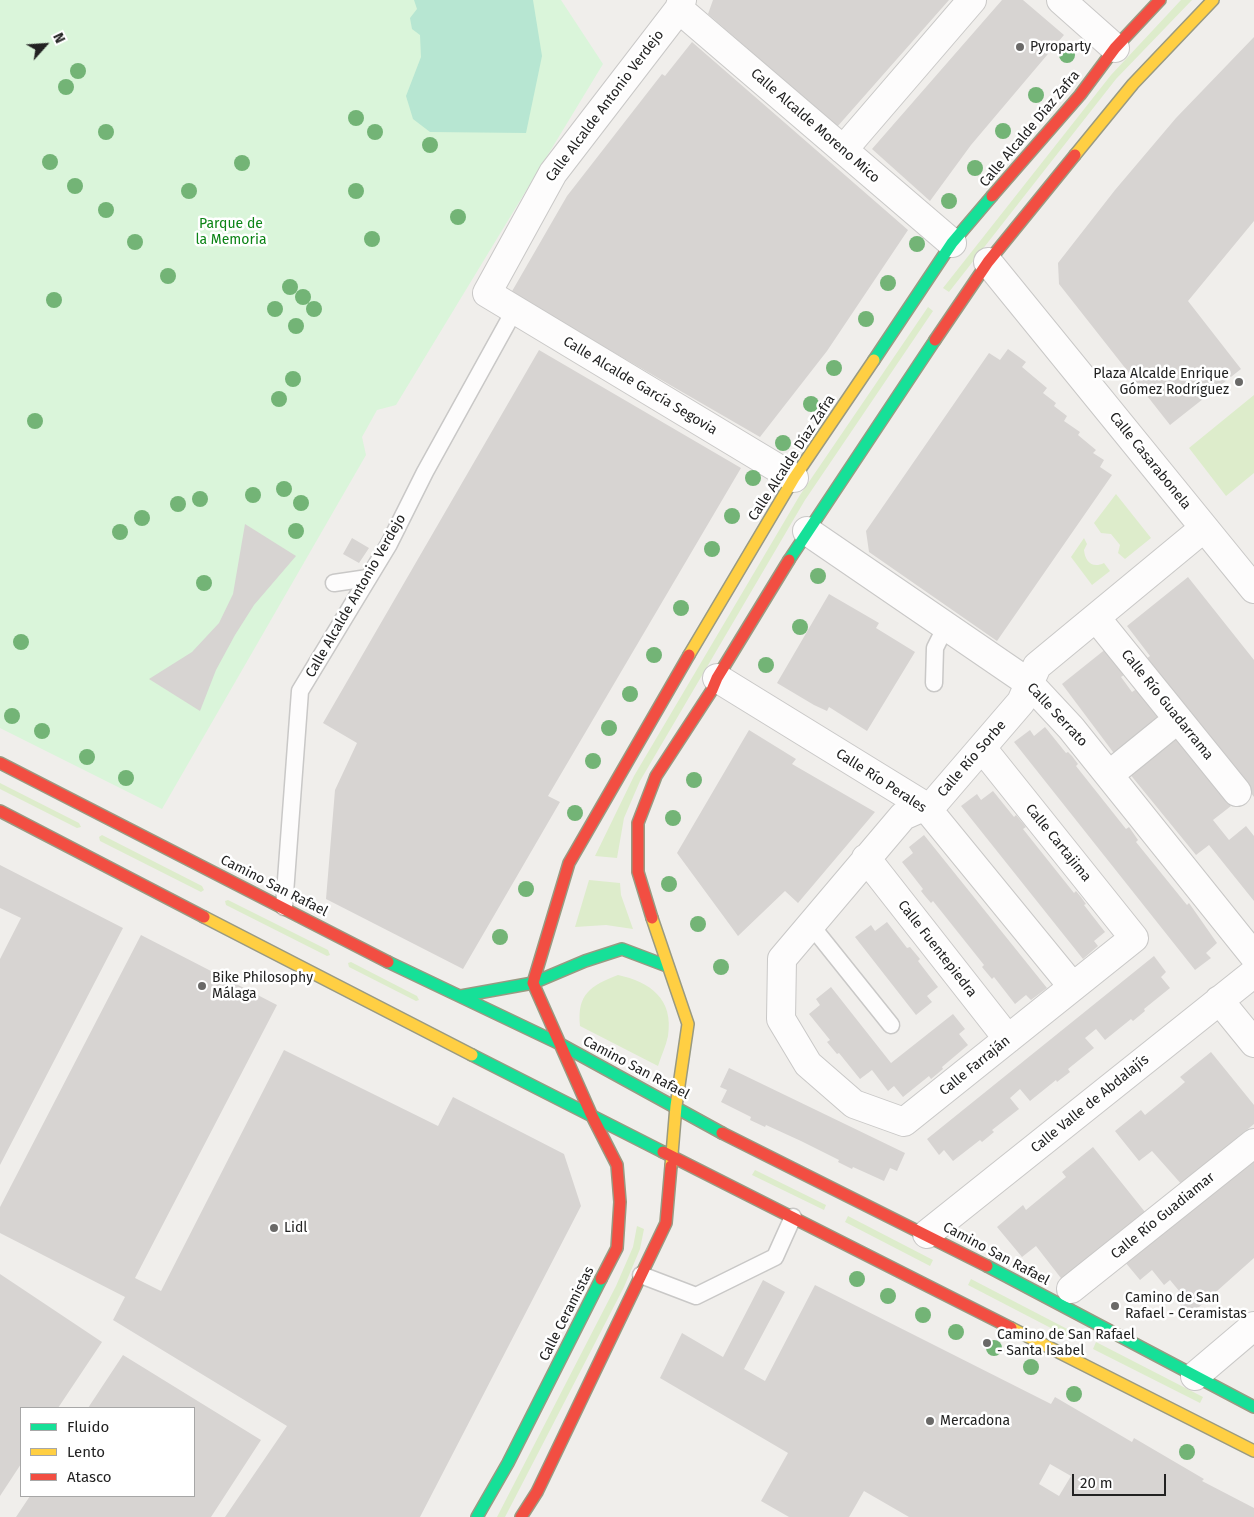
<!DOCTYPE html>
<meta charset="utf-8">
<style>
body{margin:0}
#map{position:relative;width:1254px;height:1517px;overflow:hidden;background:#f0eeeb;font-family:"Fira Sans",sans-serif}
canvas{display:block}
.legend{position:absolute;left:20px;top:1407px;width:175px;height:90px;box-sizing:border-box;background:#fff;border:1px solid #a7a7a7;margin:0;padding:6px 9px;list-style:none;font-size:15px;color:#222}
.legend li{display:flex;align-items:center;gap:10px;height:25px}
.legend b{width:25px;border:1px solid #a7a7a7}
.north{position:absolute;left:20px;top:20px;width:50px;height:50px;-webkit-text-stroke:4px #fff;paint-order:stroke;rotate:64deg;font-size:14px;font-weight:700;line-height:20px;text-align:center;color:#222}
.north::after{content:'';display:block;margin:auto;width:18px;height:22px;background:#222;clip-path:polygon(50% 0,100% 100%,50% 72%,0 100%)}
.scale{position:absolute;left:1072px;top:1474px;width:94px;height:22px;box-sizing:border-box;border:2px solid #222;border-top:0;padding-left:6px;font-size:15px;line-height:18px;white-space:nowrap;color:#222;-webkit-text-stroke:4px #fff;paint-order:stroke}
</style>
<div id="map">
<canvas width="1254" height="1517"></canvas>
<ul class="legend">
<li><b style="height:6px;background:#16e098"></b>Fluido</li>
<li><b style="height:6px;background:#ffcf43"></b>Lento</li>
<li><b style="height:6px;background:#f24e42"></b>Atasco</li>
</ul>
<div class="north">N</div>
<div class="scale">20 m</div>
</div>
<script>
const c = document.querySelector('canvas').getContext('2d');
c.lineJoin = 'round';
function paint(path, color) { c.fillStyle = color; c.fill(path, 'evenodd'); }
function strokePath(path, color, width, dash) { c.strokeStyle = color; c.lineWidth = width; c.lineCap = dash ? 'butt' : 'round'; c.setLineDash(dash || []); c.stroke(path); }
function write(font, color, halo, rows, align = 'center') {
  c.font = font + ' "Fira Sans",sans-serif'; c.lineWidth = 5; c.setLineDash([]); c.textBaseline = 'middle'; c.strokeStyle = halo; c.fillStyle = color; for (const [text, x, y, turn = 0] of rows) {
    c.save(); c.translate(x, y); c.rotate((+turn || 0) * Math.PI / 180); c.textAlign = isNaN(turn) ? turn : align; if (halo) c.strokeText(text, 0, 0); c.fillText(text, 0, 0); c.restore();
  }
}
const grass = new Path2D(`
 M1181 0H1192L1116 79 949 292 943 288 1111 75Z
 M928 307 933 311 805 500 640 781 624 818 617 858 595 856 634 776 800 495Z
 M1254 395V473L1226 496 1189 448Z
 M1116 494 1151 538 1125 559 1118 553 1120 545 1111 534 1101 533 1094 523Z
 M1084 538 1087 544 1084 550C1085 561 1092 569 1104 563L1110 571 1092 585 1071 557Z
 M0 783 79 823 81 827 77 828 0 789Z
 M102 835 202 886 204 890 201 892 100 841 99 837Z
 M589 880 620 883 621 895 633 929 606 925 575 927Z
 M228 900 328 950 330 955 327 956 226 905 225 901Z
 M351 962 417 996 419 1000 416 1001 349 967 348 963Z
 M618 975C650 982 674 999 668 1036 666 1046 661 1056 658 1066L580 1026C577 994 590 986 618 975Z
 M755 1170 826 1205 824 1210 752 1175Z
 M848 1216 933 1260 930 1266 845 1222Z
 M637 1226 644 1229 640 1249 624 1287 505 1517H497L616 1286 633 1247Z
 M971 1279 1075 1333 1072 1339 968 1285Z
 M1096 1342 1203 1397 1200 1403 1093 1349Z`);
const park = new Path2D(`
 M0 0H561L603 64 396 405 377 410 362 437 366 455 162 809 0 728Z`);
const pitch = new Path2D(`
 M414 0H533L542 56 526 133 430 132 413 119 406 96 421 57 420 35 412 29 410 18 417 9Z`);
const building = new Path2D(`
 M713 0H949L837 127 708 14Z
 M1002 0H1023L1064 35 971 145 930 201 872 149Z
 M1254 37V221L1188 301 1241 369 1170 425 1059 284 1058 263 1115 190 1176 118Z
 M692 42 908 230 827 351 760 437 511 293 567 196 662 74 665 76Z
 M1008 349 1026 362 1022 367 1047 388 1043 393 1056 403 1054 406 1067 416 1064 421 1080 432 1078 435 1096 450 1093 453 1104 460 1100 467 1112 475 997 641 869 552 866 531 989 353 1000 360Z
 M539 350 741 468 548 796 560 802 463 969 326 899 335 790 357 743 323 723Z
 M245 524 296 556 254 605 235 635 216 670 200 711 149 679 192 652 219 623 233 594Z
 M352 538 369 548 359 563 343 554Z
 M1188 577 1254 660V797L1146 659 1150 656 1127 626Z
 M829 594 879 623 876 628 915 652 867 731 829 707 827 711 814 705 777 683Z
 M1107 648 1127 673 1121 677 1132 692 1138 688 1162 719 1116 756 1062 684Z
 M1045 727 1066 753 1068 752 1072 756 1078 764 1076 766 1126 829 1129 827 1138 840 1136 842 1187 905 1189 903 1217 943 1206 953 1211 958 1195 970 1014 742 1030 730 1034 736Z
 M749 730 796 759 792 764 875 812 798 903 785 891 738 936 677 853Z
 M1176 736 1231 806 1213 820 1229 840 1246 826 1254 836V901L1209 845 1196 855 1129 773Z
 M993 791 1014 817 1016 815 1026 827 1023 829 1074 893 1076 891 1081 897 1086 904 1084 905 1105 932 1094 941 1098 946 1083 959 961 806 977 794 981 800Z
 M924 835 1047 988 1031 1000 1026 995 1015 1004 994 977 992 979 982 967 984 965 933 901 931 903 925 896 921 891 923 889 902 862 913 853 909 847Z
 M0 865 123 928 0 1165V959L21 918 0 908Z
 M887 922 907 948 910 947 920 959 918 961 938 987 927 996 932 1002 916 1015 855 937 871 925 875 931Z
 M141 935 277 1005 135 1278 161 1291 284 1050 438 1126 453 1097 564 1154 581 1206 420 1517H225L287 1426 113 1320 125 1297 0 1233V1207Z
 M1154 956 1166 972 1161 977 1170 988 1144 1009 1145 1011 1133 1021 1131 1019 1105 1040 1096 1029 1085 1038 1094 1048 1068 1069 1070 1072 1057 1082 1056 1080 1030 1101 1020 1089 1010 1098 1019 1109 992 1130 994 1132 982 1142 980 1140 953 1161 944 1150 939 1155 927 1139Z
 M831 987 891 1063 953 1014 965 1029 959 1034 968 1045 942 1067 943 1069 931 1079 929 1076 903 1097 894 1086 888 1091 872 1070 860 1079 839 1053 837 1054 827 1042 830 1040 809 1014 820 1005 816 999Z
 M1211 1052 1254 1105V1124L1227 1146 1230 1150 1183 1186 1152 1151 1139 1161 1115 1131 1141 1110 1145 1115 1177 1089 1185 1082 1180 1077Z
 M729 1068 905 1153 897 1171 890 1168 884 1181 853 1167 852 1169 838 1162 839 1160 801 1141 766 1125 765 1127 750 1120 751 1117 721 1102 727 1090 720 1087Z
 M1093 1147 1145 1212 1108 1241 1111 1244 1064 1282 1036 1246 1022 1257 997 1227 1023 1205 1026 1210 1032 1205 1066 1177 1062 1172Z
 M1254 1157V1258L1189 1316 1179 1303 1185 1298 1170 1280 1164 1285 1152 1270 1140 1280 1125 1262Z
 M0 1274 102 1342 58 1408H21V1464L0 1496Z
 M763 1280 785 1292 744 1369 765 1381 815 1285 1051 1404 1055 1397 1132 1442 1134 1438 1204 1479 1202 1481 1254 1508V1517H909L864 1491 849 1517H789L761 1501 788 1453 660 1378 682 1333 723 1357ZM1050 1464 1071 1476 1059 1496 1039 1484Z
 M123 1355 261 1440 211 1517H16L30 1496H194V1408H88Z`);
const lane = new Path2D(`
 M334 583 368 578
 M934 683 935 648 946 626
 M284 907 300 691 389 544 425 472 514 311
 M810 924 891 1025
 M641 1275 696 1296 775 1257 793 1217`);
const street = new Path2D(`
 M682 0 679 9 553 173 487 293 794 478
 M1061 0 1115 48
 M679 9 952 243
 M843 150 972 0
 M988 262 1254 589
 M807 531 1029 683 1071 728 1254 956
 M1097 619 1237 792
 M717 678 925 806 1073 987
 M982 748 1134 938 904 1122 854 1104 808 1064 781 1019 782 959 903 816 935 802 1021 702 1037 666 1204 528
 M1109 775 1178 719
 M866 858 1008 1039
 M1219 1000 1254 1043
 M927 1234 1254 973
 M1071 1289 1254 1143
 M1195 1376 1254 1326`);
const fast = new Path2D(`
 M874 360 952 243 992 196
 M789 560 935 340
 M388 962 560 1044 722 1133
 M461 996 533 983 585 961 622 949 667 966
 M472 1055 663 1152
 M987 1266 1254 1407
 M477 1517 508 1463 601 1279`);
const slow = new Path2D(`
 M1075 155 1133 84 1213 0
 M689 655 794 478 874 360
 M204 917 472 1055
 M652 918 688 1024 676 1106 671 1166
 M1011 1328 1254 1451`);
const jam = new Path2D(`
 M992 196 1080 95 1115 48 1160 0
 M935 340 988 262 1075 155
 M0 763 388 962
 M0 811 204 917
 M652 918 638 872V823L656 776 712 690 717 678 789 560
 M533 983 569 863 689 655
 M533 983 591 1114 617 1165 620 1202 617 1248 601 1279
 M722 1133 987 1266
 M663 1152 1011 1328
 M521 1517 537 1492 666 1223 671 1166`);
const trees = [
 [1067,55],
 [78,71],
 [66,87],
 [1036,95],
 [356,118],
 [1003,131],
 [106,132],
 [375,132],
 [430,145],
 [50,162],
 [242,163],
 [975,168],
 [75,186],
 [189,191],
 [356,191],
 [949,201],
 [106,210],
 [458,217],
 [372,239],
 [135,242],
 [917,244],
 [168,276],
 [888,283],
 [290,287],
 [303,297],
 [54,300],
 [275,309],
 [314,309],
 [866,319],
 [296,326],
 [834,368],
 [293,379],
 [279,399],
 [811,404],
 [35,421],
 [783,443],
 [753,478],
 [284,489],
 [253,495],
 [200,499],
 [301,503],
 [178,504],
 [732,516],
 [142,518],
 [296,531],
 [120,532],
 [712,549],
 [818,576],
 [204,583],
 [681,608],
 [800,627],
 [21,642],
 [654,655],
 [766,665],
 [630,694],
 [12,716],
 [609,728],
 [42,731],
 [87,757],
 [593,761],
 [126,778],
 [694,780],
 [575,813],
 [673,818],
 [669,884],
 [526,889],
 [698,924],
 [500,937],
 [721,967],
 [857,1279],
 [888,1296],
 [923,1315],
 [956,1332],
 [994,1348],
 [1031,1367],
 [1074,1394],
 [1187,1452]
];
const markers = [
 [1020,47,5,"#6a6968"],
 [1239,382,5,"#6a6968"],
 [202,986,5,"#6a6968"],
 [274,1228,5,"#6a6968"],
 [1115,1306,5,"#6a6968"],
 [987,1343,5,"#6a6968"],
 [930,1421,5,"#6a6968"]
];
const poiNames = [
 ["Pyroparty",1030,47],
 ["Plaza Alcalde Enrique",1229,374,"right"],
 ["Gómez Rodríguez",1229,390,"right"],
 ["Bike Philosophy",212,978],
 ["Málaga",212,994],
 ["Lidl",284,1228],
 ["Camino de San",1125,1298],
 ["Rafael - Ceramistas",1125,1314],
 ["Camino de San Rafael",997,1335],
 ["- Santa Isabel",997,1351],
 ["Mercadona",940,1421]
];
const streetNames = [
 ["Calle Alcalde Antonio Verdejo",605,106,-53],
 ["Calle Alcalde Moreno Mico",815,126,41],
 ["Calle Alcalde Díaz Zafra",1030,129,-50],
 ["Calle Alcalde García Segovia",640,386,31],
 ["Calle Alcalde Díaz Zafra",792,458,-57],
 ["Calle Casarabonela",1150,461,51],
 ["Calle Alcalde Antonio Verdejo",356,596,-60],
 ["Calle Río Guadarrama",1167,705,51],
 ["Calle Serrato",1057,715,47],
 ["Calle Río Sorbe",972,759,-49],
 ["Calle Río Perales",881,781,33],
 ["Calle Cartajima",1058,843,51],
 ["Camino San Rafael",274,886,27],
 ["Calle Fuentepiedra",937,949,52],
 ["Calle Farraján",975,1066,-39],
 ["Camino San Rafael",636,1068,28],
 ["Calle Valle de Abdalajís",1090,1104,-39],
 ["Calle Río Guadiamar",1163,1216,-39],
 ["Camino San Rafael",996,1254,28],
 ["Calle Ceramistas",567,1314,-63]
];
const parkNames = [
 ["Parque de",231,224],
 ["la Memoria",231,240]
];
paint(grass, '#ddeccb');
paint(park, '#daf5da');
paint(pitch, '#b7e6d2');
paint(building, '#d7d4d2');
strokePath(lane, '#c9c8c7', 19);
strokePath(street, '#c9c8c7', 30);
strokePath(fast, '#999a82', 14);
strokePath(slow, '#999a82', 14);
strokePath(jam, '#999a82', 14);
strokePath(lane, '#fdfcfc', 16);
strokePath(street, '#fdfcfc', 28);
strokePath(fast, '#16e098', 11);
strokePath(slow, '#ffcf43', 11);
strokePath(jam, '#f24e42', 11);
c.fillStyle = '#73b476';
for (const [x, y] of trees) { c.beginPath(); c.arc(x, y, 8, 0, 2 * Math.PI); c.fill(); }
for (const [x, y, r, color] of markers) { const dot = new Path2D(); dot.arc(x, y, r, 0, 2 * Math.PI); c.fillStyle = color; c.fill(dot); strokePath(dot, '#fff', 2); }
write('14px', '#222', '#fff', poiNames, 'left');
write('14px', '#222', '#fff', streetNames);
write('14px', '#0c8416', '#fff', parkNames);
</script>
